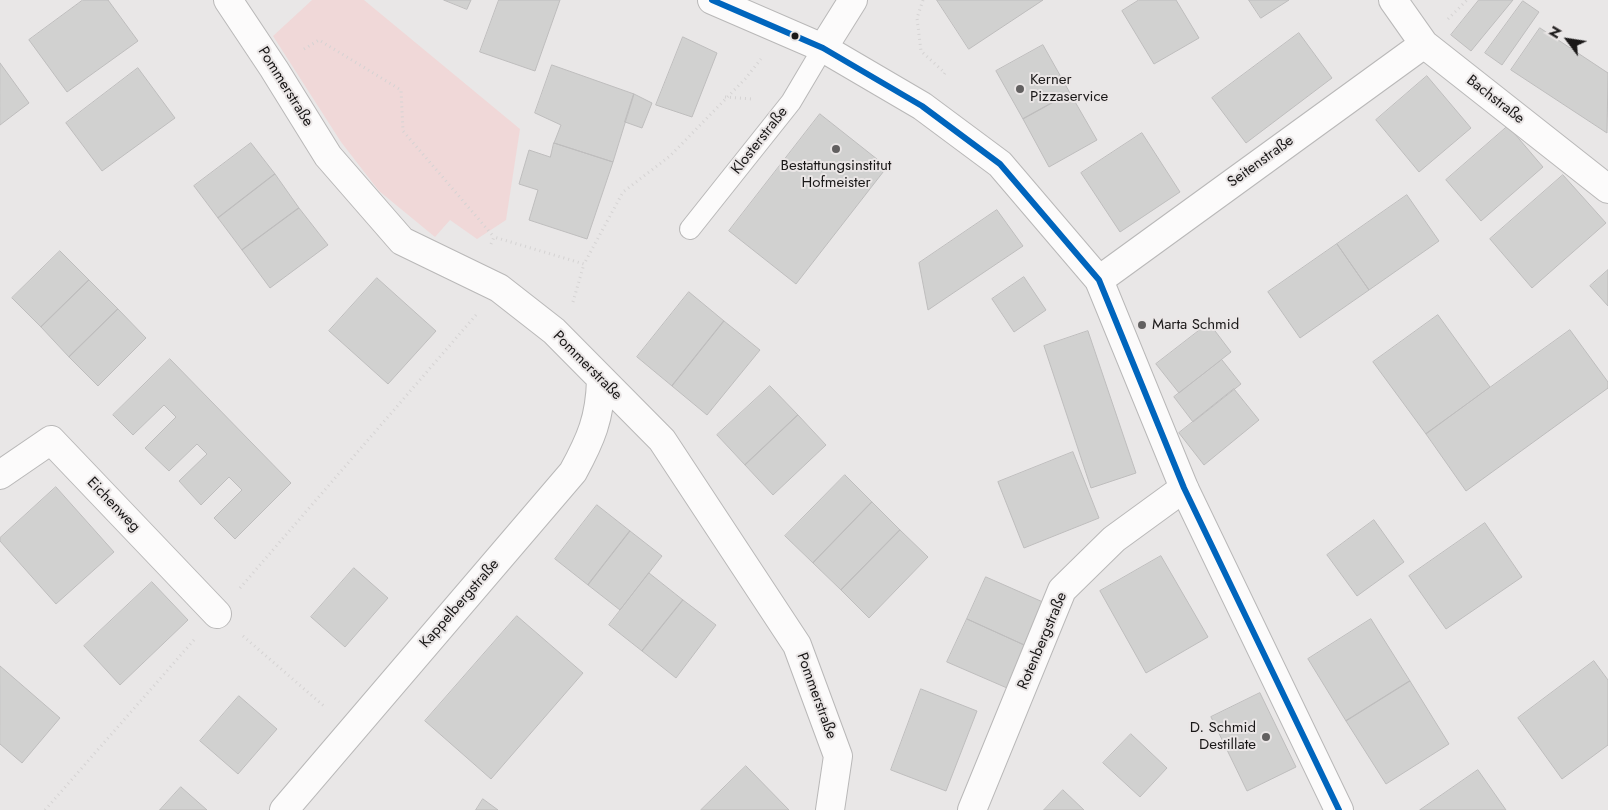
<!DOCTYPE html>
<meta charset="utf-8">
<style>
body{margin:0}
#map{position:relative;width:1608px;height:810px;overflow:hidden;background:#e9e7e7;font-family:Jost,sans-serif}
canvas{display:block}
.north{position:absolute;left:1543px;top:15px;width:50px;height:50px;-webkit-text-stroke:4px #eae6e6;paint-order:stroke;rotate:301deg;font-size:14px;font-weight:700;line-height:20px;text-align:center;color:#1a1818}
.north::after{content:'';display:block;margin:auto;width:18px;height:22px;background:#1a1818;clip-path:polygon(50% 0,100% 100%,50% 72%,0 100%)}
</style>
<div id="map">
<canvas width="1608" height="810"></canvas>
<div class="north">N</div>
</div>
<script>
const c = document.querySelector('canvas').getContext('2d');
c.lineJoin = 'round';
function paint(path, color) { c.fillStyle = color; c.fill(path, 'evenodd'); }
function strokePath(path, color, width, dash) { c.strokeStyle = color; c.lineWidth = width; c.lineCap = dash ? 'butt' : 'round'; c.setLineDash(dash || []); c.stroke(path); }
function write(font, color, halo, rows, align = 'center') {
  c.font = font + ' Jost,sans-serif'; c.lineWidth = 4; c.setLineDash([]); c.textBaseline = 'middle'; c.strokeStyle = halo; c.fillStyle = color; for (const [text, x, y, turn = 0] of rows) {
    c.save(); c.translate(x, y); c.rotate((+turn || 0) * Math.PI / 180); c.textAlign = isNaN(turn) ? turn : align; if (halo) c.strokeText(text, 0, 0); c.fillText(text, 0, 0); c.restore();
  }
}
const green = new Path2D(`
 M312 0H364L520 129 506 220 477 239 450 220 435 237 379 191 341 142 273 36Z`);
const building = new Path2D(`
 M83 0H108L138 41 67 92 29 40Z
 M444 0H471L467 9Z
 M499 0H560L535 71 480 52Z
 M937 0H1043L969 49Z
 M1139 0H1176L1199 38 1154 64 1122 11Z
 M1249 0H1289L1261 18Z
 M1479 0H1513L1471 51 1451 35Z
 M1523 1 1539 12 1502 65 1485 53Z
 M1540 28 1608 73 1607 133 1511 70Z
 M1299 33 1332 78 1246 143 1212 98Z
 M683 37 717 53 692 117 656 105Z
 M1043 45 1070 93 1023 119 996 71Z
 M0 63 29 103 0 125Z
 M552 65 634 94 613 162 554 143 561 125 535 113Z
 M138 68 175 118 102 171 66 123Z
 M1427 76 1471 128 1419 172 1376 120Z
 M1070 93 1097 140 1049 167 1023 119Z
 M634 94 652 103 642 128 625 122Z
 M820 114 887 167 796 284 729 231Z
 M1508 126 1543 167 1481 221 1446 180Z
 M1142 133 1180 192 1120 232 1081 173Z
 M251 143 275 174 218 218 194 186Z
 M554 143 613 162 587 239 529 220 538 190 519 184 529 150 550 157Z
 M275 174 299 208 242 250 218 218Z
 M1563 175 1606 223 1532 288 1490 239Z
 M1407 195 1439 241 1369 290 1337 244Z
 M299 208 328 245 270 288 242 250Z
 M997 210 1023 246 928 310 919 263Z
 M1337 244 1369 290 1300 338 1268 292Z
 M60 251 89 280 41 327 12 298Z
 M1608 270V306L1590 286Z
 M1024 277 1046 310 1014 332 992 299Z
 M377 278 436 331 388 384 329 331Z
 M89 280 118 309 69 357 41 327Z
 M689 292 724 321 672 386 637 357Z
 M118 309 146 338 98 386 69 357Z
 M1438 315 1490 387 1426 434 1373 362Z
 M724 321 760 350 707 415 672 386Z
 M1209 323 1231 352 1179 393 1156 364Z
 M1570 330 1608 382V388L1466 491 1426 434Z
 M1088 331 1136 473 1091 488 1044 346Z
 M170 359 291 483 235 539 214 518 242 490 229 477 201 505 179 481 207 454 197 444 169 471 145 448 176 417 164 405 133 435 113 415Z
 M1222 360 1241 384 1193 422 1174 397Z
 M770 386 798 415 745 465 717 435Z
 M1234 389 1259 420 1204 465 1179 433Z
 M798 415 826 445 773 495 745 465Z
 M1073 452 1099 518 1024 548 998 482Z
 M845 475 872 502 813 563 785 536Z
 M56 487 114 552 56 604 0 541V538Z
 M872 502 900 530 841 590 813 563Z
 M597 505 630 531 588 585 555 559Z
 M1374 520 1404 562 1357 596 1327 555Z
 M1485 523 1522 577 1446 629 1409 576Z
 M900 530 928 557 869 618 841 590Z
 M630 531 662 556 620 610 588 585Z
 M1161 556 1208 637 1146 673 1100 591Z
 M354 568 388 598 345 647 311 617Z
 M649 573 683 600 642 651 609 625Z
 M986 577 1052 606 1033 649 967 619Z
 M152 582 188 620 120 685 84 646Z
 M683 600 716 625 676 678 642 651Z
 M517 616 583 673 491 779 425 721Z
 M967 619 1033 649 1014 691 947 662Z
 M1371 619 1410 681 1346 721 1308 659Z
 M1594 661 1608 680V745L1562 779 1518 718Z
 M0 666 60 718 22 763 0 744Z
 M1410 681 1449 744 1386 784 1346 721Z
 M921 689 977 711 946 791 891 770Z
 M1260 693 1296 767 1247 791 1211 717Z
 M239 696 277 729 238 774 200 741Z
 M1131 734 1167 768 1140 797 1103 763Z
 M746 766 789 810H701Z
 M1478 770 1506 810H1420Z
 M181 787 207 810H160Z
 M1063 790 1084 810H1044Z
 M483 799 498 810H476Z`);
const path = new Path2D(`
 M923 0 917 18 921 51 945 73 943 76
 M1448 19 1467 0
 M304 49 319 40 401 90 403 131 494 237
 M725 97 752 99
 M491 244 494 237 584 264 623 192 670 156 745 79 761 59
 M573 302 584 264
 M240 588 476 315
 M243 636 325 707
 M45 810 194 640`);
const service = new Path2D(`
 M690 229 791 102 823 48`);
const minor = new Path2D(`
 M228 0 274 69 328 156 402 241 499 288 554 331 662 440 797 645 838 756 830 810
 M1393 0 1424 44 1608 189
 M823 48 853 0
 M1099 280 1424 44
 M0 475 51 440 217 614
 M284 810 573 472C591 439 600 418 601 380
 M972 810 1062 590 1114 539 1184 488`);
const secondary = new Path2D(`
 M712 0 823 48 922 106 1000 164 1099 280 1184 488 1339 810`);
const bus1 = new Path2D(`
 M712 0 823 48 922 106 1000 164 1099 280 1184 488 1339 810`);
const markers = [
 [795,36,4.5,"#1a1818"],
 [1020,89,5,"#626060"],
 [836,149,5,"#626060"],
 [1142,325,5,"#626060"],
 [1266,737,5,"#626060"]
];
const poiNames = [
 ["Kerner",1030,80],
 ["Pizzaservice",1030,97],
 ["Bestattungsinstitut",836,166,"center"],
 ["Hofmeister",836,183,"center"],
 ["Marta Schmid",1152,325],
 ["D. Schmid",1256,728,"right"],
 ["Destillate",1256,745,"right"]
];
const streetNames = [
 ["Pommerstraße",285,87,58],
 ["Bachstraße",1495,100,38],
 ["Klosterstraße",760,141,-52],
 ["Seitenstraße",1261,162,-36],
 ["Pommerstraße",587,366,45],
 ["Eichenweg",113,505,46],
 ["Kappelbergstraße",460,604,-49],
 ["Rotenbergstraße",1043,641,-67],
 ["Pommerstraße",816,696,70]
];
paint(green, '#f0d8d8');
paint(building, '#d1d1d0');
strokePath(building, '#bebdbd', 1);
strokePath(service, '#b9b8b8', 22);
strokePath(minor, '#b9b8b8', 30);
strokePath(secondary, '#b9b8b8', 30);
strokePath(path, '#d5d3d3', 3, [1, 4]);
strokePath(service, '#fcfbfb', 20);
strokePath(minor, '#fcfbfb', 28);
strokePath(secondary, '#fcfbfb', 28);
strokePath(bus1, '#0065bd', 6);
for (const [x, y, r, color] of markers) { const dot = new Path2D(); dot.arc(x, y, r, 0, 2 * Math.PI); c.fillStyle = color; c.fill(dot); strokePath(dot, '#eae6e6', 2); }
write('15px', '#1a1818', '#eae6e6', poiNames, 'left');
write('15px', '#1a1818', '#eae6e6', streetNames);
</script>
